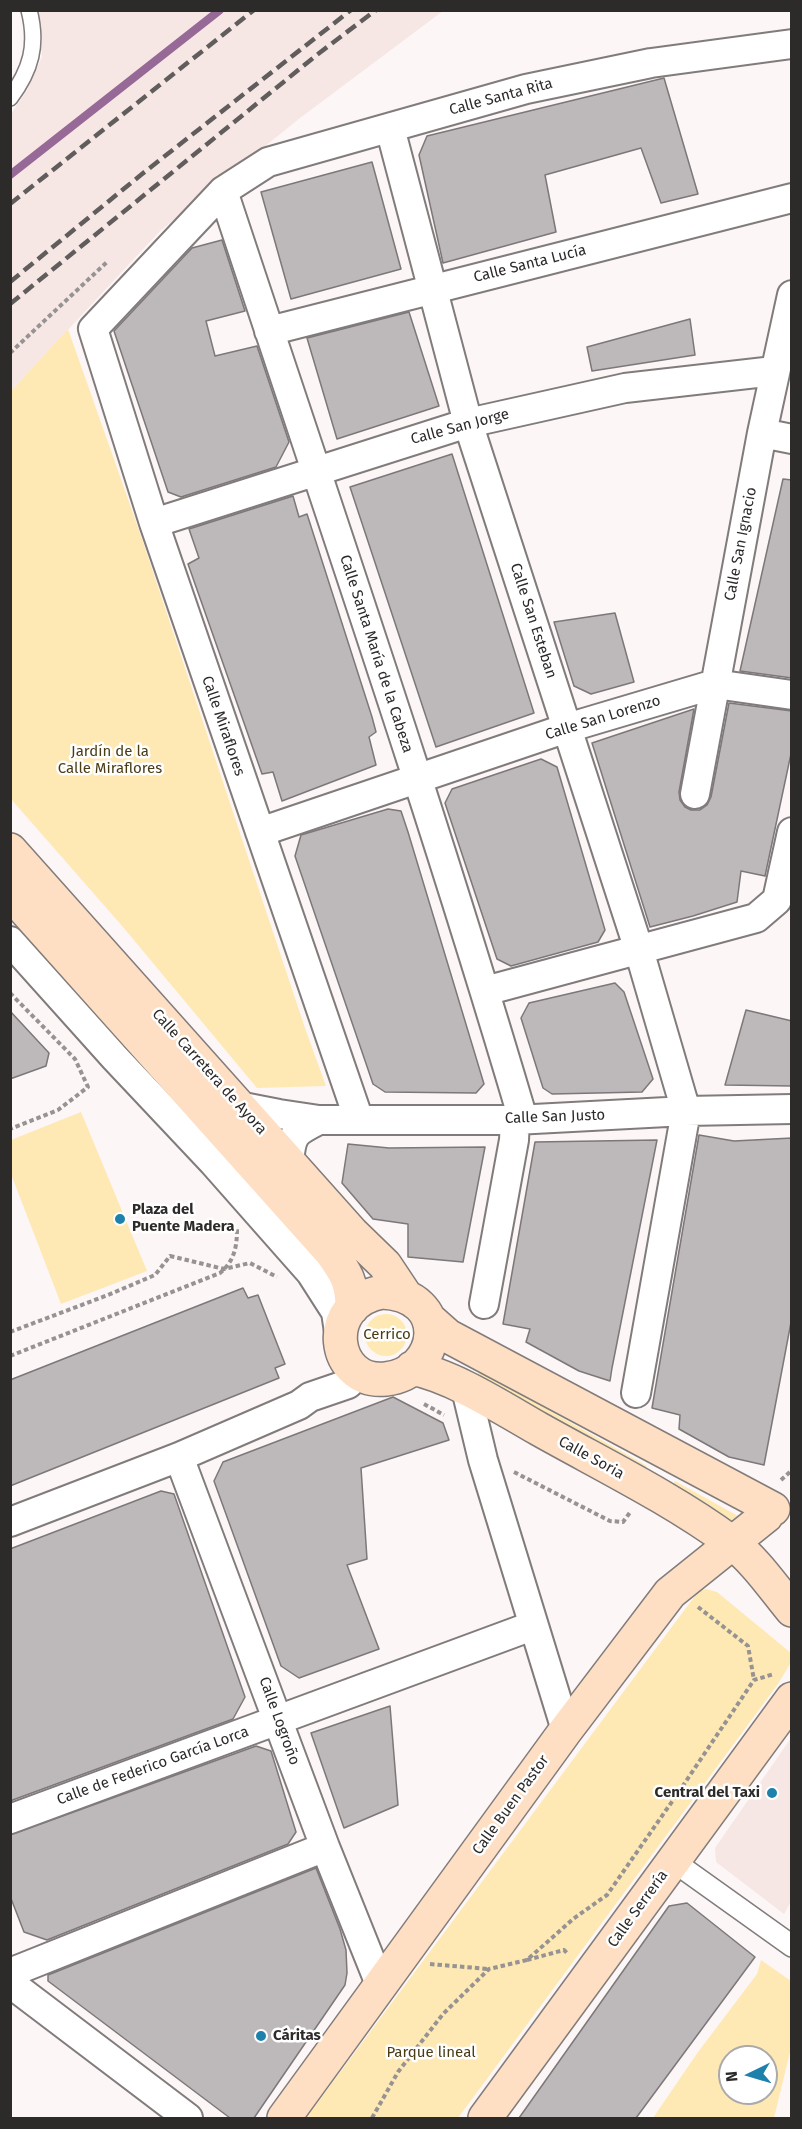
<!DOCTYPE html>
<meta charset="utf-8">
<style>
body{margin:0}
#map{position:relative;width:802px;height:2129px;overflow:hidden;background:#fcf6f6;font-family:"Fira Sans",sans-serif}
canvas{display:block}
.frame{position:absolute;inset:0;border:12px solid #2d2b2a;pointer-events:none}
.north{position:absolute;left:718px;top:2045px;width:60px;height:60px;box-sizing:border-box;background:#fff;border:2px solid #abaaaa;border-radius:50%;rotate:265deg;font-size:16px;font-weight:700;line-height:24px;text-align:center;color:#2d2b2a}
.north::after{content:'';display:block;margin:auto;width:21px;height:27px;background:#1e81ac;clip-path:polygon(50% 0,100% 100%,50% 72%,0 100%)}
</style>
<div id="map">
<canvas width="802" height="2129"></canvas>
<div class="frame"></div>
<div class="north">N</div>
</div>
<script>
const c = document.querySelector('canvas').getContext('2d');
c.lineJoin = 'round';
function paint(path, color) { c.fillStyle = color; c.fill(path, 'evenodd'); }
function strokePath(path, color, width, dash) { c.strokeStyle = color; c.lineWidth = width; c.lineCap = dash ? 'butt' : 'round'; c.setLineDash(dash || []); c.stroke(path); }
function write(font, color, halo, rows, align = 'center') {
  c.font = font + ' "Fira Sans",sans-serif'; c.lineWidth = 5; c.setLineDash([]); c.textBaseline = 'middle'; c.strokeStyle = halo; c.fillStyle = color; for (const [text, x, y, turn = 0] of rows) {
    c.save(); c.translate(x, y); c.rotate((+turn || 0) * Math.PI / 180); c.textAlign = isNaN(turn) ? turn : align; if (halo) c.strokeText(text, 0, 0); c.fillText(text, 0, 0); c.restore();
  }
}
const built = new Path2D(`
 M38 11H443L300 118 160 231 11 391V114L27 90 42 57Z
 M791 1738 792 1900 784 1914 716 1862 715 1848Z`);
const green = new Path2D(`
 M68 329 141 536 306 1031 326 1086 257 1088 123 927 11 799V391Z
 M81 1112 147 1271 61 1304 11 1174V1140Z
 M365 1335a21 21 0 1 1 42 0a21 21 0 1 1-42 0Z
 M480 1371 647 1466 645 1470 477 1375Z
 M675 1481 738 1516 735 1522 672 1487Z
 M706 1589 717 1592 791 1653 790 1664 778 1684 458 2118H306L674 1624 698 1592Z
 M761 1960 791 1981V2048L774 2118H653L698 2052 757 1974ZM730 2057H766V2093H730Z`);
const stream = new Path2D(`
 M10 175 220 10`);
const building = new Path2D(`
 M664 78 698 194 661 203 641 148 545 175 556 232 443 263 419 155 427 136Z
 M372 162 401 269 291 299 261 192Z
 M222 240 245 311 206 321 215 356 257 346 289 442 276 467 181 497 168 492 114 331 192 248Z
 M409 312 439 406 337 439 307 338Z
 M690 319 695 355 592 371 587 347Z
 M452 454 534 713 436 747 350 487Z
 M783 479 792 480V678L740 671Z
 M293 496 299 517 307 514 372 717 376 732 369 737 376 765 282 801 273 772 262 774 188 564 199 558 189 529Z
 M615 613 634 682 591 694 574 686 554 622Z
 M729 703 792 711V749L765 876 741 871 737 902 693 916 650 927 592 743 694 709 679 792 680 800 685 807 691 810H700L707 805 711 797Z
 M541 759 557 767 605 930 598 942 511 966 497 959 445 803 452 789Z
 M388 809 401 811 408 832 484 1084 476 1093 385 1092 373 1084 295 856 301 835Z
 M615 983 624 992 653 1079 642 1092 552 1094 543 1088 521 1018 529 1003Z
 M746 1010 792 1021V1086L725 1085Z
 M10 1011 49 1053 46 1066 10 1079Z
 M699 1135 734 1141 792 1138V1317L764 1465 729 1457 679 1429 680 1415 652 1408Z
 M657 1140 612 1368 610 1381 579 1371 526 1342 530 1329 503 1324 535 1142Z
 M348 1144 389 1148 485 1147 463 1262 408 1257V1224L373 1219 342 1183Z
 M243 1288 248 1298 258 1295 285 1364 275 1368 279 1378 10 1486V1380Z
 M393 1397 443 1423 449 1440 361 1468 367 1559 347 1565 379 1649 299 1678 281 1666 214 1481 223 1462Z
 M161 1491 174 1494 245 1697 233 1719 10 1801V1549Z
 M390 1706 398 1805 344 1828 311 1733Z
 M256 1746 271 1751 296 1832 288 1844 47 1940 24 1932 10 1896V1835Z
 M316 1868 340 1929 346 1950 347 1973 345 1985 254 2118H230L48 1981V1975Z
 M687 1903 755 1957 636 2118H519L669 1906Z`);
const path = new Path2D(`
 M10 353 107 262
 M10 993 75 1059 88 1087 58 1110 10 1129
 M10 1332 108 1295 155 1275 170 1256 224 1269 250 1263 277 1277
 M10 1356 220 1273C234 1261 237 1248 237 1229
 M424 1404 444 1415
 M514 1472 610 1521 623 1522 631 1511
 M781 1480 792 1470
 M698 1607 748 1646 754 1680
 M527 1960 564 1950 568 1954
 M430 1964 488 1969
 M372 2118 398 2072 443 2014 489 1969 527 1960 573 1919 607 1895 678 1793 754 1680 774 1674`);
const service = new Path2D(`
 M10 98C31 70 38 45 29 10`);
const pedestrian = new Path2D(`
 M673 1861 792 1946`);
const minor = new Path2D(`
 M390 128 468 423 639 950 686 1111 636 1393
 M223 191C325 500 431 807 523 1119
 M269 331 792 198
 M762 433 792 439
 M154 523 468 423 625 388 774 371
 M695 794 762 433 792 295
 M260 832 567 728 715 684 792 695
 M10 941 115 1058 213 1162 311 1273 336 1312 339 1332
 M485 991 756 918 777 900 792 832
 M238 1106 279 1114 319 1120C294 1133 292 1133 289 1161
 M319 1120H515L686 1111 792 1109
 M359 1120 154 523 93 329 223 191 268 162 526 89 651 63 792 44
 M484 1304 514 1140 515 1120
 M466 1389 483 1460 566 1730
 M179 1457 325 1847 380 1984
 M10 1522 179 1457 299 1405 310 1397 348 1384 360 1373
 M10 1819 532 1626
 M12 1972 325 1847
 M10 1983 188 2118`);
const secondary = new Path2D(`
 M10 850 352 1233 385 1265 405 1295
 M10 893 331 1252C346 1273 352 1282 352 1308
 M382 1292C452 1295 441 1373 386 1379 332 1385 320 1303 382 1292Z
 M430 1320 448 1336 773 1509
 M412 1368C453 1376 502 1408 539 1429 603 1465 671 1498 731 1542 755 1560 773 1587 792 1610
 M284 2118 566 1730 670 1593 766 1516
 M485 2118 792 1699`);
const rail = new Path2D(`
 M10 204 254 10
 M10 282 142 174 351 10
 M10 304 318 54 376 10`);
const markers = [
 [120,1219,6,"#1e81ac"],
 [772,1793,6,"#1e81ac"],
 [261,2036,6,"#1e81ac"]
];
const streetNames = [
 ["Calle Santa Rita",501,97,-15],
 ["Calle Santa Lucía",530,264,-14],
 ["Calle San Jorge",460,427,-15],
 ["Calle San Ignacio",741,544,-79],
 ["Calle San Esteban",533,621,72],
 ["Calle Santa María de la Cabeza",376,654,72],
 ["Calle San Lorenzo",603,718,-17],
 ["Calle Miraflores",223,726,71],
 ["Calle Carretera de Ayora",209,1072,48],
 ["Calle San Justo",555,1117,-2],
 ["Calle Soria",591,1458,29],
 ["Calle Logroño",279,1721,70],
 ["Calle de Federico García Lorca",153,1766,-20],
 ["Calle Buen Pastor",511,1805,-54],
 ["Calle Serrería",638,1909,-54]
];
const parkNames = [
 ["Jardín de la",110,752],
 ["Calle Miraflores",110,769],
 ["Cerrico",387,1335],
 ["Parque lineal",431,2053]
];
const poiNames = [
 ["Plaza del",132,1210],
 ["Puente Madera",132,1227],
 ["Central del Taxi",760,1793,"right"],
 ["Cáritas",273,2036]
];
paint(built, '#f6e7e5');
paint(green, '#fee9b5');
strokePath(stream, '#966997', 8);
paint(building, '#bdb8ba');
strokePath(building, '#7c7779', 1.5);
strokePath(service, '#817c7b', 18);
strokePath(pedestrian, '#817c7b', 24);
strokePath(minor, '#817c7b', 32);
strokePath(secondary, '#817c7b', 36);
strokePath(path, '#979393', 4, [4.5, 3]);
strokePath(service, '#fff', 15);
strokePath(pedestrian, '#fff', 21);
strokePath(minor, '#fff', 28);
strokePath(secondary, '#fedfc3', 33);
strokePath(rail, '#605d5c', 4.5, [12, 6]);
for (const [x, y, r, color] of markers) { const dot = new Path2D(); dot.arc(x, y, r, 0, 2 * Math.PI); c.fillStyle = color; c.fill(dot); strokePath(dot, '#fff', 2); }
write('15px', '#2d2b2a', '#fff', streetNames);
write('15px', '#493b14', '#fff', parkNames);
write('bold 15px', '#2d2b2a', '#fff', poiNames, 'left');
</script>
